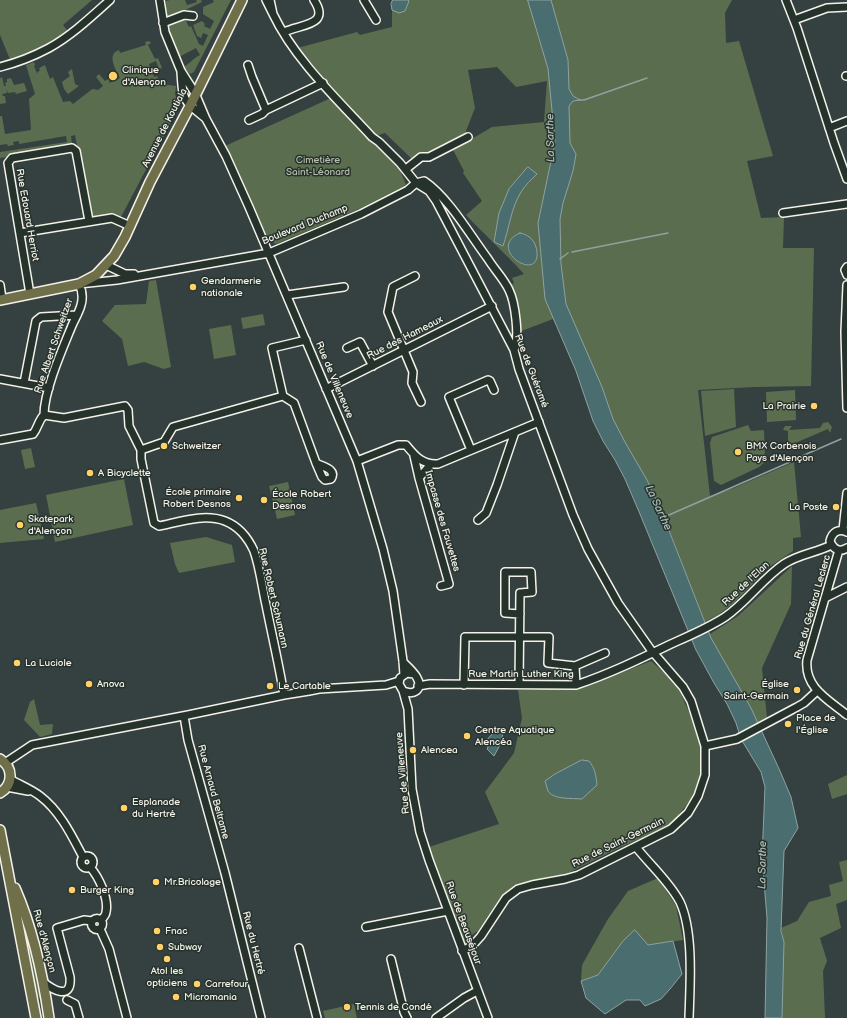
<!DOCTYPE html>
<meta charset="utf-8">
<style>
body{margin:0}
canvas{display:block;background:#354040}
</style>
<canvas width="847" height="1018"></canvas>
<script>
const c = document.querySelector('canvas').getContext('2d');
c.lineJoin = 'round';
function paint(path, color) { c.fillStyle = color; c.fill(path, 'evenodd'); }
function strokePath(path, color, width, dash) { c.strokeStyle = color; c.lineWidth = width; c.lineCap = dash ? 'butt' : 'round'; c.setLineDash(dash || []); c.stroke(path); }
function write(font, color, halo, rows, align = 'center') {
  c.font = font + ' "Balsamiq Sans",sans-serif'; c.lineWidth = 3; c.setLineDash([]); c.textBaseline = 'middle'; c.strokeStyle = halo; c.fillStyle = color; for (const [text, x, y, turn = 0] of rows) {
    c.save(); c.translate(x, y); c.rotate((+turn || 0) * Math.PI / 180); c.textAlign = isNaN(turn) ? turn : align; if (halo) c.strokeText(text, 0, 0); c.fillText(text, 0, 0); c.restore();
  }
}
const green = new Path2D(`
 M0 0H92L63 25 67 30 50 44 11 62 0 35Z
 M170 0H185L187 5 197 2 196 0H201L202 2 169 18 164 15 166 1Z
 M213 0H231L194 72 190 74 183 67C190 64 193 58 200 55L196 48 179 57 168 28 169 24 182 18 185 19 189 27 191 26 199 44 203 46 208 35 203 33 201 38 197 36 193 25 202 21 205 24 204 26 210 29 214 21 203 14V7L214 2Z
 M392 0H732L725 13 726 43 739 41 773 156 747 161 761 218 784 217 783 248H814L811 386 754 387 698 390 710 496 734 488 794 462 801 537 793 538V551L768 568 735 602 718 615 705 622 665 519 553 319 519 332 510 286 514 283 512 278 524 274C505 253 485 235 466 215L482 201 463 173 464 171 451 146 475 137 492 127 544 122 547 81 516 87 497 67 468 70 475 108 464 136 415 162 385 133 372 137 294 49 357 32 360 35 392 27Z
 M149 41 151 43 148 45 155 59 158 58 162 68 159 69 156 61 149 64 154 77 157 76 159 80 162 81V84L176 86 175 94 180 105 121 217 111 215 92 218 90 216 75 135 71 136 72 144 69 147 0 158V152L67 142 66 136 19 144V141L13 142 14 145 8 146 7 144 0 145V116H2L5 134 31 130 29 99 35 94 26 65 34 62 35 65 34 66 37 73 40 70 39 68 45 65 50 79 53 77 63 102 70 101 73 104 91 90 93 89 98 90 103 86 96 77 99 74 105 81 110 78 109 83 120 78C116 70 106 54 119 50L120 53 146 45 145 42Z
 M72 69 75 84 79 86 68 94 64 89 62 82 70 76 68 72Z
 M2 77 4 86H6L5 83 7 82V79L11 78 14 85 24 83 27 91 16 94 15 92 8 93 6 89 7 93 2 94 3 96H5L6 103 0 104V78Z
 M331 98 400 170 406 185 359 209 276 244 272 242H269L225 146Z
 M156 280 171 367 164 369 144 362 128 366 122 339 102 321 115 305 146 304 149 281Z
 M263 314 265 325 243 329 241 318Z
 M231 325 236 355 214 359 209 329Z
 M734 389 736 427 705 436 701 391Z
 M795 390 796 420 767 422 766 392Z
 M828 422 832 427 830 433 828 429 788 446V431L783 430 785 426H792L789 430 820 428 823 423Z
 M748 425 751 431 763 430 764 431 765 462 759 467 721 485 714 481 710 443 712 437Z
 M31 448 35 467 25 469 21 450Z
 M124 479 133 525 55 542 46 495Z
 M288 482 295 515 277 519 269 486Z
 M36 503 44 539 0 543V510Z
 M206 537 232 545 235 562 179 573 175 564 170 543Z
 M792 566 791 604 762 668 767 718 756 724 707 636 738 616Z
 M651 661 676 683 689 712 702 751 700 777 692 798 677 817 665 828 621 847 566 874 531 881 512 888 500 898 478 931 470 936 467 948 462 951 448 911 429 847 499 824 485 792 514 753 522 718 518 690 582 688Z
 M34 699 40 725 53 724 52 734 40 737 24 720 30 702Z
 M847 775V794L832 799 828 784Z
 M847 860V900L836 904 841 928 820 938 827 961 823 971 825 1018H777L784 942 781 928 797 921 809 902 831 896 829 885 843 881 839 862Z
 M658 878 676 906 683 940 648 945 623 941 598 975 581 981 582 965 608 919 628 891Z
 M16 903 23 916 43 999 40 1000 39 997 33 998Z
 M354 1004 357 1018H325L323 1011Z`);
const water = new Path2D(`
 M393 0H408L409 1 405 11 399 13 392 10 391 4Z
 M528 0H551L568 60 569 89 573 96 580 100 573 101 569 106 570 143 576 154 573 171 563 203 560 219 561 264 566 304 602 387 613 419 626 444 647 480 663 515 711 638 751 708 780 771 791 797 798 828 784 851 781 931 784 942 782 1018H765L767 918 762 858 765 787 761 772 741 739 736 723 727 704 714 683 696 650 640 514 625 479 615 460 603 441 593 421 576 371 545 299 538 223 555 142 548 69Z
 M528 167 537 174C532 179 525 185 521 192 511 208 509 229 503 246L494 242 499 213 509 189Z
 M520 233C532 235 538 245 537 257 533 280 487 247 520 233Z
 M495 727 504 728 501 743 494 756 487 749 488 748 485 742 492 734 491 731 494 730Z
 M582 760 589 761C595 768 596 776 597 785L582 799C573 798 553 800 548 791 547 788 546 784 545 781L555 774Z
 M635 930 648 945 673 941 682 974 670 989 661 999 645 1006 640 1000H626L605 1014 586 998 581 981 598 975 623 941Z`);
const stream = new Path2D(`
 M578 100H584L647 78
 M572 252 668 233
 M560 259 568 253
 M795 459 841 439
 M662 518 790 462`);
const minor = new Path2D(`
 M160 0 165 32 181 71 195 93 206 119 226 156 249 207 357 461 383 549 393 591 403 661 404 675
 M266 0 273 14 270 0
 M364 0 376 20
 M786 0 797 28 834 143 847 179
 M273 14C295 60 338 100 372 137L379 142 400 163 416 183 429 191 436 201 514 350 519 369 573 515 588 549 618 603 651 650 683 687 691 701 705 746V775L698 796 688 813 671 829 579 875 565 879 532 885 518 889 506 898 481 936 472 946 462 951
 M794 20 827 8 847 7
 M163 23 184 15 193 16
 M284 32C301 24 331 26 314 0
 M248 65 252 77 266 110
 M0 67C16 63 34 56 49 48 71 36 91 17 110 0
 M181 72C183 101 182 99 205 118
 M846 76H847
 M249 120 262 114 266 110 323 83
 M829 128 847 121
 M406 169 421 157H429L468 137
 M783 213 847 204
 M20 233 112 218 130 226
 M106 265 125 274H134
 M847 267 845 270 847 275
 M415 276 393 287 388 312 413 372 412 383 421 402
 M0 285 2 299
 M847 285 845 332 847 408
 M30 294 8 163 12 158 72 148 76 151 89 221
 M287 295 344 287
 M306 340 272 348 283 396 294 403 316 463 322 477 325 480 331 479C337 469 323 467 316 463
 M347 348 360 342 373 366
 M0 379 49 388
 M24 383 36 321 41 317 77 315
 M326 389 492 306
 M44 415C44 391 62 350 71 328 74 320 79 313 81 305 83 298 82 290 79 284L117 280 269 253 361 214 408 190 416 183 424 181C449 198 470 235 488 259 494 269 504 279 509 290 515 302 520 338 514 350
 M44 415 64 418 125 406 128 410 129 426 141 450
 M0 440 33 434C38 428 38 421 44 415
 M141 450V459L154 523 159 526C179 522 204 513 225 521 238 526 248 538 254 551 260 568 262 587 266 605 272 635 279 665 284 695
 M141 450 164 442 173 427 283 396
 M471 450 449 397 488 380 490 381 494 390
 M414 456 419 478 449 584 441 586
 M357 461 398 445H406C415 456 422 465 438 464L539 422
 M419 478 431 464
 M478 520 486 513 497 485 515 432
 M843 530 847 493
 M847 532C839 528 832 532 830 541 833 549 839 553 847 548
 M839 550 807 660C804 688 829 700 847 715
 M825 598 847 587
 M403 662C409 668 426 682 416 691 412 694 408 693 403 691L399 684 400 678 407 673 414 674
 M575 666 576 685
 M519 684 520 593 532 592 531 572H505V613L520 614
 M464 685 465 637H549L548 663 575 666 605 653
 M418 686 430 684 576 685C609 674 640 659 671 644 689 636 708 628 725 617 747 602 762 579 784 564 799 554 816 553 831 545
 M403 691 408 709 412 789 420 832 429 860 488 1018
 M184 716 188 740 225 873 261 1018
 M705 746 737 739 797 707 804 703 817 691
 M5 763 32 745 188 715 284 695 309 691 319 689 386 685 399 681
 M10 779C20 785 31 789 40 796 60 811 72 836 83 857
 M7 787 28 791
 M636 847C650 865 669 881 680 902 694 932 690 986 689 1018
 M81 862a6 6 0 1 1 12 0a6 6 0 1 1-12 0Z
 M90 867C99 877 109 899 106 912 106 915 103 918 101 920
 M91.5 924a5.5 5.5 0 1 1 11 0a5.5 5.5 0 1 1-11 0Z
 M366 927 448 911
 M100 929 109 949 127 1018
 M299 948 317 1018
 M391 959 404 1012 407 1018
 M43 982C53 990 72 1001 70 977L57 928 84 920 92 921
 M67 1000 75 1004 79 1018
 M436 1018 464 998 477 991`);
const major = new Path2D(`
 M0 300 79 284 96 275 114 256 125 237 150 182 190 106 242 0
 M0 759C14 768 13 785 0 793
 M0 830 36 1018
 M15 888C32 927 43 976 49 1018`);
const markers = [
 [113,76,5,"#ffd166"],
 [193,287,4,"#ffd166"],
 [814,406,4,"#ffd166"],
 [164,446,4,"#ffd166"],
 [738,452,4,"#ffd166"],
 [90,473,4,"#ffd166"],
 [239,498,4,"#ffd166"],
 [264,500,4,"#ffd166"],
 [836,507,4,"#ffd166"],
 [20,525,4,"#ffd166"],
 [17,663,4,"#ffd166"],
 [89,684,4,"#ffd166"],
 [270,686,4,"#ffd166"],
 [797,690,4,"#ffd166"],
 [788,724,4,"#ffd166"],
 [467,736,4,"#ffd166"],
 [413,750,4,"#ffd166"],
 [124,808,4,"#ffd166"],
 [156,882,4,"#ffd166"],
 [72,890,4,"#ffd166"],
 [157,931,4,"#ffd166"],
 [160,947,4,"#ffd166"],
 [167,959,4,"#ffd166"],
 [197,984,4,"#ffd166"],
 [176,997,4,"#ffd166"],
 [347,1007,4,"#ffd166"]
];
const poiNames = [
 ["Clinique",122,70],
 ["d'Alençon",122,82],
 ["Gendarmerie",201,281],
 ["nationale",201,293],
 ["La Prairie",806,406,"right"],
 ["Schweitzer",172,446],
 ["BMX Corbenois",746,446],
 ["Pays d'Alençon",746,458],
 ["A Bicyclette",98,473],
 ["École primaire",231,492,"right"],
 ["Robert Desnos",231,504,"right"],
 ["École Robert",272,494],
 ["Desnos",272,506],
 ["La Poste",828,507,"right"],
 ["Skatepark",28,519],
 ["d'Alençon",28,531],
 ["La Luciole",25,663],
 ["Anova",97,684],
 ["Église",789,684,"right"],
 ["Saint-Germain",789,696,"right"],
 ["Le Cartable",278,686],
 ["Place de",796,718],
 ["l'Église",796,730],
 ["Centre Aquatique",475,730],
 ["Alencéa",475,742],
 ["Alencea",421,750],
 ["Esplanade",132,802],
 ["du Hertré",132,814],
 ["Mr.Bricolage",164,882],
 ["Burger King",80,890],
 ["Fnac",165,931],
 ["Subway",168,947],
 ["Atol les",167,971,"center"],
 ["opticiens",167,983,"center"],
 ["Carrefour",205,984],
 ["Micromania",184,997],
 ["Tennis de Condé",355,1007]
];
const streetNames = [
 ["Avenue de Koutiala",165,128,-63],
 ["Rue Edouard Herriot",27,215,80],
 ["Boulevard Duchamp",305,225,-22],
 ["Rue des Hameaux",405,338,-27],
 ["Rue Albert Schweitzer",54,346,-71],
 ["Rue de Guéramé",531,371,69],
 ["Rue de Villeneuve",334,380,67],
 ["Impasse des Fauvettes",442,521,74],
 ["Rue de l'Elan",746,584,-43],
 ["Rue Robert Schumann",273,598,77],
 ["Rue du Général Leclerc",813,607,-74],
 ["Rue Martin Luther King",521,674],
 ["Rue de Villeneuve",403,773,-95],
 ["Rue Arnaud Beltrame",213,792,75],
 ["Rue de Saint-Germain",618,843,-26],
 ["Rue de Beauséjour",463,923,70],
 ["Rue d'Alençon",44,941,75],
 ["Rue du Hertré",253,943,76]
];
const parkNames = [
 ["Cimetière",318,160],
 ["Saint-Léonard",318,172]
];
const waterNames = [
 ["La Sarthe",551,138,-91],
 ["La Sarthe",658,508,65],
 ["La Sarthe",763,865,-89]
];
paint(green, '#5b6d4f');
paint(water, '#4a6d70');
strokePath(water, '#8ea2a0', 1);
strokePath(stream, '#8ea2a0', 1.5);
strokePath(minor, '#f4f1e8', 10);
strokePath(major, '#f4f1e8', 12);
strokePath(minor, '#26332d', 7);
strokePath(major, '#6f704a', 9);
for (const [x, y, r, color] of markers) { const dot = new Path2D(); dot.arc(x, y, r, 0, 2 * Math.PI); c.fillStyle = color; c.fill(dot); strokePath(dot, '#26332d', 1.5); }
write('10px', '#f4f1e8', '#26332d', poiNames, 'left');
write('10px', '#f4f1e8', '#26332d', streetNames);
write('10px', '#b7bcab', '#26332d', parkNames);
write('italic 11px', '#b0bcb8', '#26332d', waterNames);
</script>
